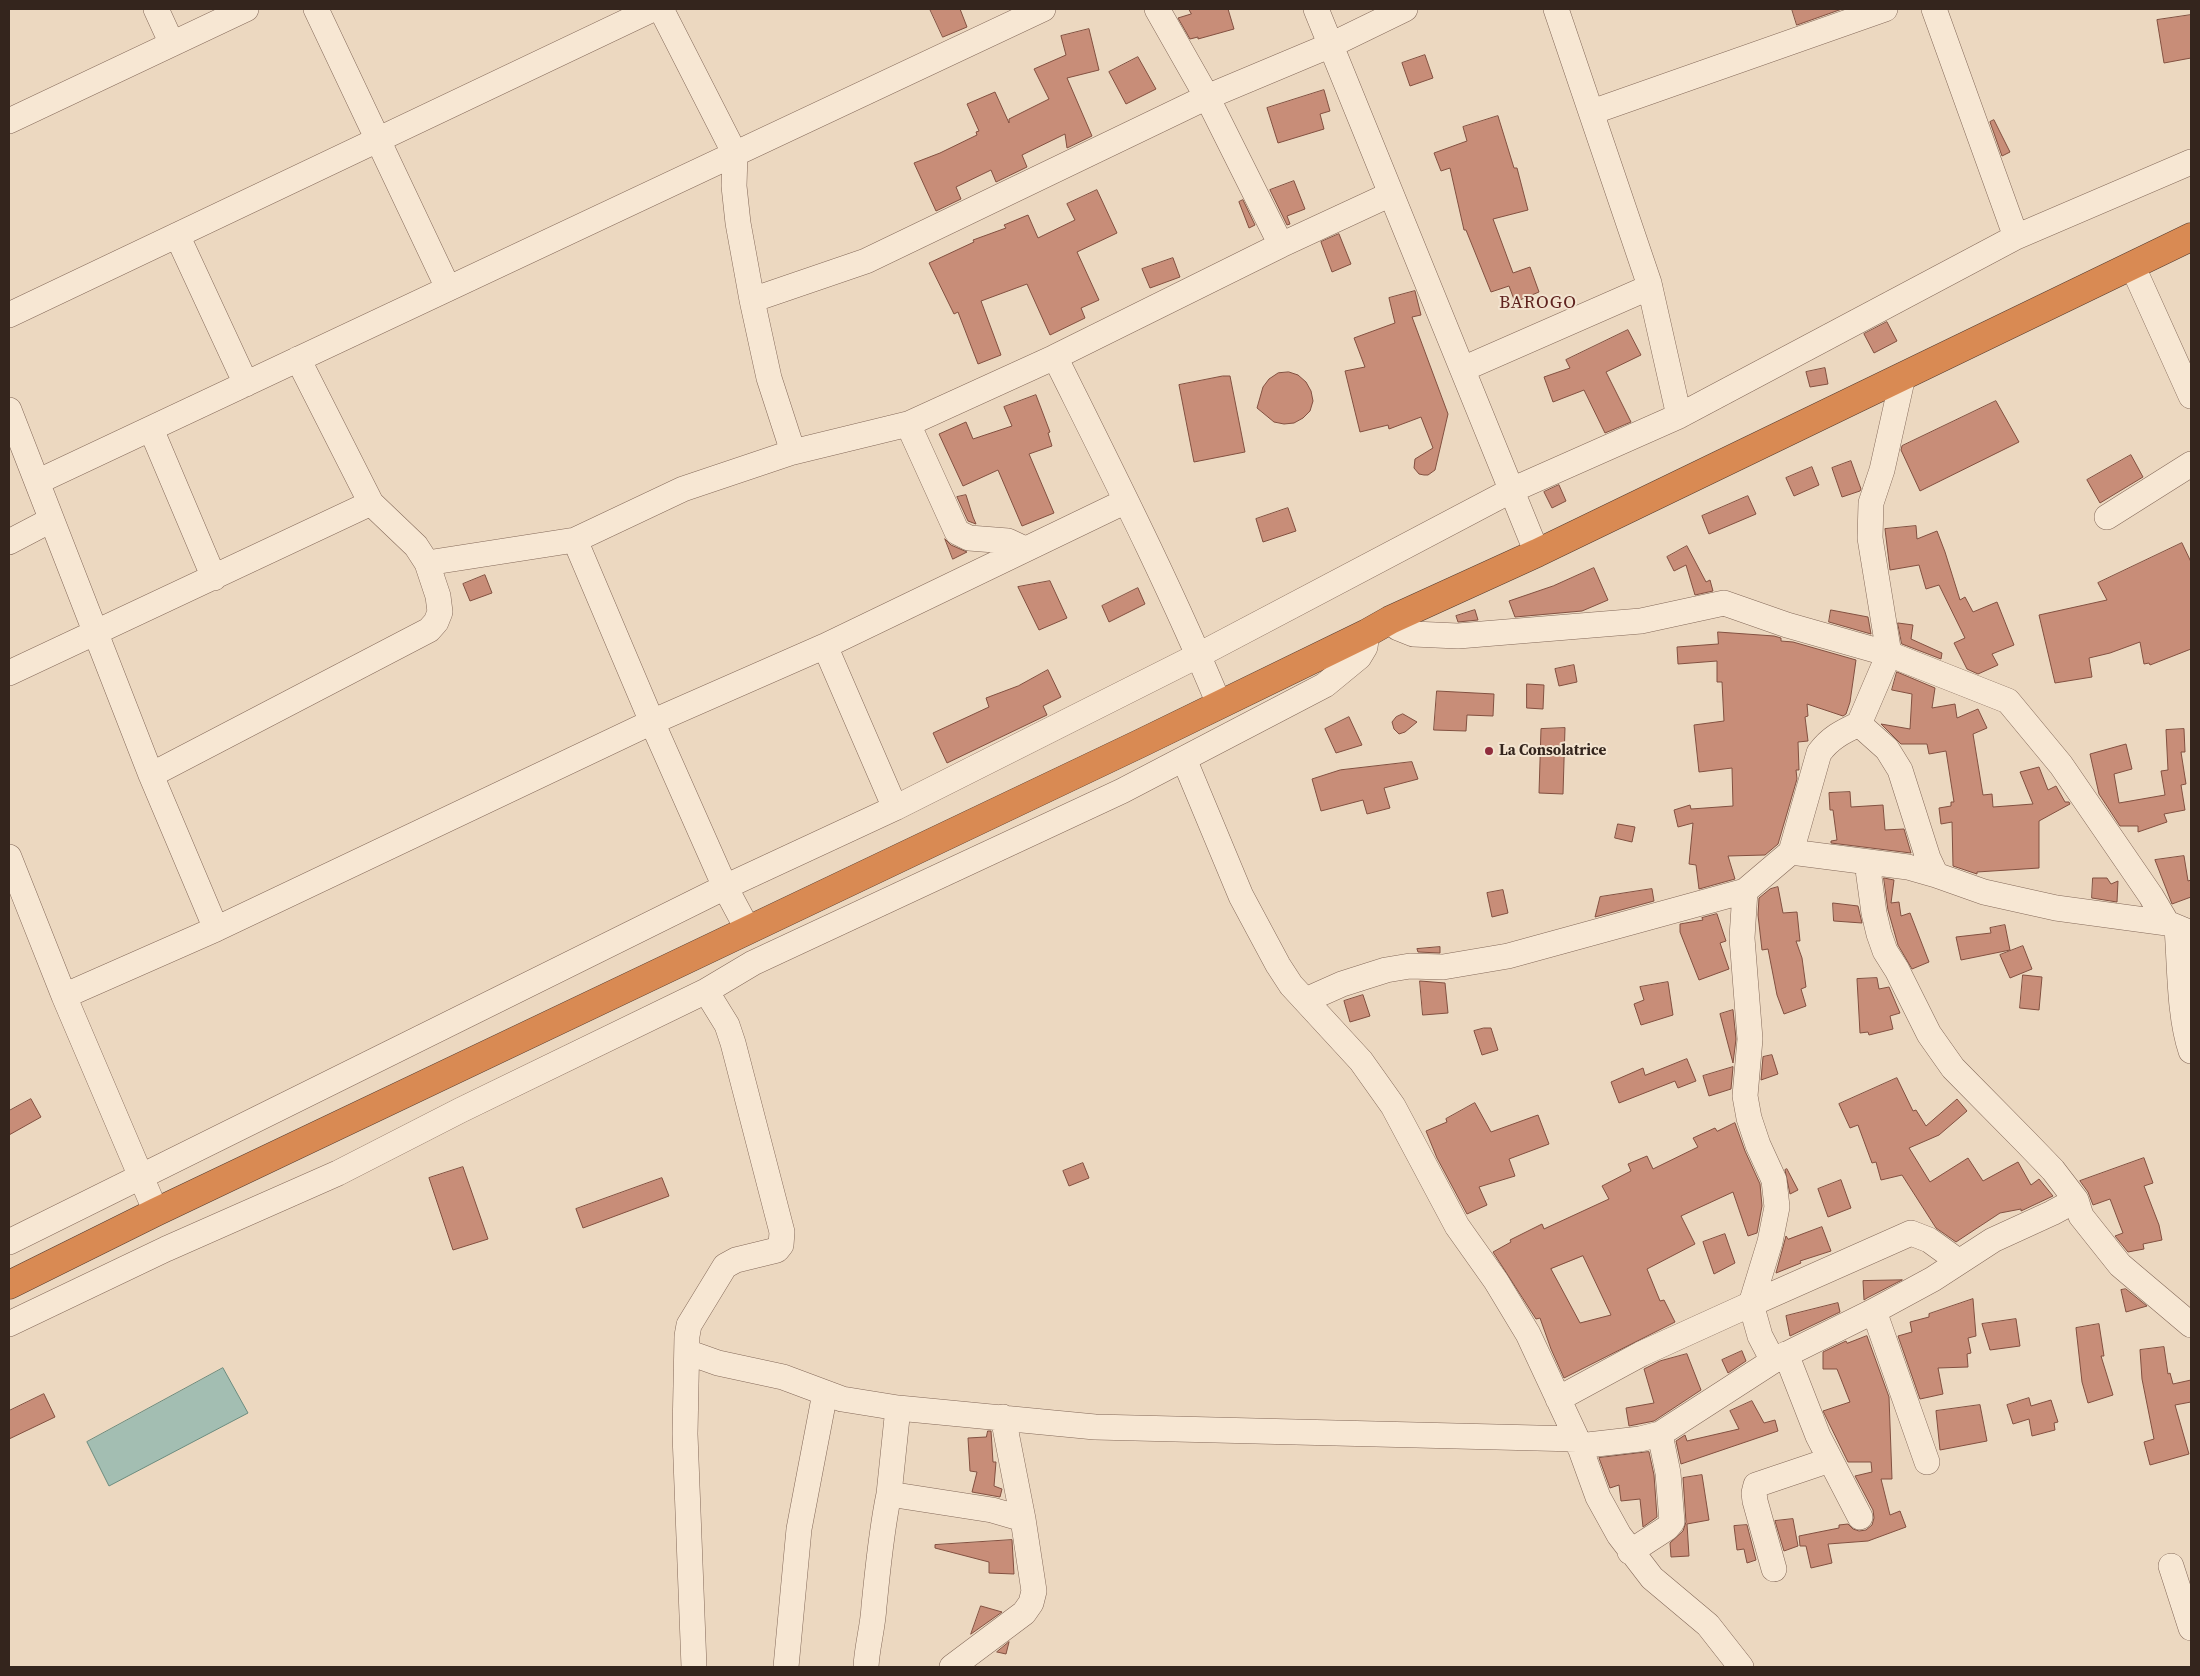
<!DOCTYPE html>
<style>
body{margin:0}
#map{position:relative;width:2200px;height:1676px;overflow:hidden;background:#ecd8c0;font-family:"Source Serif 4",serif}
canvas{display:block}
.frame{position:absolute;inset:0;border:10px solid #34251d;pointer-events:none}
</style>
<div id="map">
<canvas width="2200" height="1676"></canvas>
<div class="frame"></div>
</div>
<script>
const c = document.querySelector('canvas').getContext('2d');
c.lineJoin = 'round';
function paint(path, color) { c.fillStyle = color; c.fill(path, 'evenodd'); }
function strokePath(path, color, width, dash) { c.strokeStyle = color; c.lineWidth = width; c.lineCap = dash ? 'butt' : 'round'; c.setLineDash(dash || []); c.stroke(path); }
function write(font, color, halo, rows, align = 'center') {
  c.font = font + ' "Source Serif 4",serif'; c.lineWidth = 4; c.setLineDash([]); c.textBaseline = 'middle'; c.strokeStyle = halo; c.fillStyle = color; for (const [text, x, y, turn = 0] of rows) {
    c.save(); c.translate(x, y); c.rotate((+turn || 0) * Math.PI / 180); c.textAlign = isNaN(turn) ? turn : align; if (halo) c.strokeText(text, 0, 0); c.fillText(text, 0, 0); c.restore();
  }
}
const water = new Path2D(`
 M223 1368 248 1413 109 1486 87 1442Z`);
const building = new Path2D(`
 M930 9H960L967 27 943 37Z
 M1189 9H1228L1234 29 1198 39V37L1190 39 1178 18 1191 14Z
 M1792 9H1842L1797 25Z
 M2191 15V58L2164 63 2157 20Z
 M1089 29 1099 70 1067 78 1092 136 1067 148 1065 134 1022 155 1027 167 996 182 991 170 956 187 961 199 936 211 914 163 940 153 977 135 976 132 979 131 967 104 995 92 1009 123V119L1049 99 1034 69 1066 55 1061 36Z
 M1425 55 1433 78 1410 86 1402 63Z
 M1138 57 1156 89 1126 104 1109 72Z
 M1324 90 1330 111 1320 114 1324 129 1278 143 1267 108Z
 M1498 116 1514 168H1517L1528 210 1493 219 1513 273 1530 267 1539 292 1515 302 1509 286 1491 292 1466 230H1464L1450 168 1441 171 1434 153 1467 141 1463 127Z
 M1994 120 2010 152 2002 156 1990 122Z
 M1294 181 1305 209 1287 216 1290 224 1287 225 1270 190Z
 M1097 190 1117 233 1077 252 1099 300 1081 308 1085 318 1050 335 1027 284 981 301 1001 355 978 364 958 312 954 314 929 263 974 242 973 240 1006 228 1004 225 1028 215 1038 238 1075 220 1067 204Z
 M1243 200 1255 225 1249 228 1239 202Z
 M1339 234 1351 264 1332 272 1321 242Z
 M1173 258 1180 277 1150 288 1142 269Z
 M1415 291 1421 315 1412 317 1448 414 1435 470 1428 475H1424L1419 474 1414 468 1415 459 1433 448 1421 417 1389 429 1388 425 1360 432 1345 371 1365 367 1354 338 1395 323 1389 298Z
 M1887 322 1897 341 1874 353 1864 334Z
 M1628 330 1641 355 1606 372 1631 422 1605 433 1584 390 1553 402 1544 377 1570 368 1566 360Z
 M1825 368 1828 384 1810 387 1806 372Z
 M1289 372 1298 375 1306 382 1311 391 1313 401 1310 411 1303 418 1294 423 1284 424 1274 422 1257 408 1263 387 1269 379 1278 373Z
 M1223 376H1230L1245 452 1194 462 1179 385Z
 M1036 395 1050 432 1048 433 1052 446 1029 454 1054 513 1022 526 998 470 963 486 939 434 966 422 973 439 1012 426 1004 407Z
 M1996 401 2019 442 1920 491 1901 450 1902 446Z
 M2131 455 2143 477 2100 503 2087 480Z
 M1851 461 1861 489 1860 491 1842 497 1832 468Z
 M1812 467 1819 485 1794 496 1786 478Z
 M1559 485 1566 501 1552 508 1544 492Z
 M966 495 973 517 976 524 968 521 957 497Z
 M1748 496 1756 514 1709 534 1702 516Z
 M1288 508 1296 531 1263 542 1256 519Z
 M1916 526 1917 539 1937 531 1945 552 1960 600 1965 597 1973 612 1997 602 2014 645 1992 654 1998 665 1978 674 1967 669 1954 643 1965 638 1939 585 1926 589 1919 565 1890 570 1885 529Z
 M945 539 951 545 967 552 953 559Z
 M2182 543 2191 562V649L2150 665 2149 663 2144 664 2140 642 2110 653 2089 658 2092 677 2055 683 2039 615 2107 600 2098 583Z
 M1687 546 1706 582 1710 580 1713 591 1695 595 1686 565 1674 571 1667 557Z
 M1594 568 1608 600 1582 611 1515 617 1509 601 1553 586Z
 M485 575 492 593 470 601 463 584Z
 M1050 581 1067 618 1039 630 1018 587Z
 M1138 588 1145 604 1109 622 1102 606Z
 M1475 610 1478 620 1458 622 1456 616Z
 M1831 610 1868 617 1871 634 1829 622Z
 M1898 623 1913 625 1911 639 1942 653 1941 659 1902 644Z
 M1718 632 1774 636 1781 638V641L1793 642 1856 660 1850 702 1846 714 1843 716 1807 704 1808 716 1805 717 1808 741 1798 742 1799 770H1796L1797 779 1778 844 1765 855 1728 856 1735 879 1699 889 1696 865 1689 864 1693 823 1678 827 1674 810 1690 805 1691 809 1733 806 1732 768 1699 772 1694 725 1724 721 1722 682H1717V661L1678 664 1677 647 1718 644Z
 M1574 665 1577 682 1559 686 1555 669Z
 M1048 670 1061 697 1043 706 1047 715 947 763 933 733 989 707 986 698 1018 686Z
 M1897 672 1935 688 1932 708 1955 704 1957 718 1978 709 1987 728 1973 734 1983 795 1992 794 1993 807 2033 804 2020 772 2039 767 2048 790 2056 786 2065 802H2069L2070 804 2039 821V868L1977 872V874L1953 866 1952 822 1941 824 1939 808 1951 806V802H1954L1946 751 1929 754 1927 744H1901L1881 724 1910 729 1912 694 1892 690Z
 M1527 684 1544 685 1543 709 1527 708Z
 M1437 691 1494 694 1493 716 1467 715 1466 731 1434 730Z
 M1403 714 1417 722 1405 732 1399 734 1394 729 1392 722 1396 717Z
 M1349 717 1362 745 1336 753 1325 729Z
 M1565 728 1563 794 1539 793 1541 729Z
 M2184 729 2185 752H2181L2186 784 2181 785 2185 810 2164 814 2167 822 2138 832V826H2120L2099 794 2090 754 2126 744 2132 769 2114 774 2119 803 2165 795 2161 771 2168 770 2166 730Z
 M1412 762 1418 779 1384 788 1390 808 1367 814 1363 800 1321 811 1312 779 1340 770Z
 M1850 792 1851 807 1883 805 1885 830 1904 829 1911 853 1831 843V841L1837 840 1833 810H1830L1829 793Z
 M1618 824 1635 827 1632 842 1615 838Z
 M2184 856 2188 881 2191 880V897L2172 904 2155 860Z
 M1884 878 1894 880 1891 903 1899 902 1901 916 1910 913 1929 962 1912 969 1898 945 1888 910Z
 M2093 878H2107L2111 884 2118 881 2117 902 2092 898Z
 M1778 887 1783 913 1797 912 1800 941H1796L1802 958 1806 987 1801 989 1806 1006 1784 1014 1777 995 1768 949 1762 950 1758 915 1759 898 1770 889Z
 M1652 889 1654 901 1595 917 1600 897Z
 M1503 890 1508 913 1492 917 1487 893Z
 M1833 903 1858 906 1862 923 1834 921Z
 M1717 914 1726 941 1720 943 1729 969 1699 980 1680 932V924L1703 920 1702 918Z
 M2005 925 2010 950 1961 960 1956 937 1991 933 1990 928Z
 M2023 946 2032 969 2010 978 2000 955Z
 M1440 947V953L1418 952 1417 949Z
 M2023 975 2042 977 2039 1010 2020 1008Z
 M1877 978 1879 989 1889 987 1900 1013 1890 1016 1893 1029 1869 1035 1868 1032 1860 1033 1857 979Z
 M1420 981 1445 983 1448 1013 1423 1015Z
 M1668 982 1673 1015 1641 1025 1634 1004 1644 1000 1640 987Z
 M1363 995 1370 1016 1350 1022 1344 1001Z
 M1733 1010 1736 1039 1733 1063 1720 1014Z
 M1484 1028H1491L1498 1050 1482 1055 1474 1031Z
 M1772 1055 1778 1074 1761 1080 1763 1057Z
 M1687 1059 1696 1081 1678 1088 1675 1081 1619 1103 1611 1082 1643 1068 1645 1075Z
 M1733 1067 1731 1089 1709 1096 1703 1076Z
 M1897 1078 1913 1111 1916 1110 1926 1126 1957 1099 1967 1111 1939 1135 1909 1148 1930 1182 1968 1158 1983 1181 2018 1162 2031 1185 2039 1179 2053 1196 2021 1211V1209L2000 1213 1956 1242 1936 1228 1902 1175 1881 1180 1876 1162 1872 1163 1858 1125 1850 1128 1839 1104Z
 M31 1099 41 1117 9 1135V1111Z
 M1475 1103 1491 1132 1538 1115 1549 1144 1509 1159 1515 1176 1479 1187 1487 1205 1467 1214 1437 1158 1426 1131 1447 1122 1446 1119Z
 M1735 1123 1745 1151 1760 1184 1762 1206 1757 1233 1748 1236 1733 1192 1681 1216 1695 1244 1647 1269 1660 1301 1664 1300 1675 1322 1564 1378 1551 1349 1540 1318 1536 1319 1493 1252 1511 1242 1510 1240 1542 1224 1544 1229 1609 1199 1602 1186 1631 1171 1628 1164 1647 1156 1653 1169 1698 1147 1693 1138 1715 1128 1717 1131ZM1583 1256 1611 1315 1580 1323 1551 1269Z
 M2144 1158 2153 1183 2144 1186 2159 1225 2162 1240 2143 1244 2144 1249 2128 1252 2115 1236 2123 1233 2110 1199 2093 1205 2088 1192 2080 1181Z
 M1083 1163 1089 1178 1069 1186 1063 1171Z
 M463 1167 488 1239 453 1250 429 1178Z
 M1787 1169 1798 1190 1790 1194 1785 1170Z
 M662 1178 669 1196 583 1228 576 1209Z
 M1841 1180 1851 1208 1828 1217 1818 1189Z
 M1822 1227 1831 1251 1800 1261 1801 1263 1776 1273 1786 1236 1788 1239Z
 M1725 1234 1735 1263 1714 1274 1703 1242Z
 M1902 1280 1867 1298 1864 1300 1863 1281Z
 M2126 1289 2147 1306 2126 1312 2121 1290Z
 M1973 1299 1976 1336 1968 1338 1971 1353 1967 1354 1968 1367 1938 1368 1943 1394 1920 1399 1898 1336 1912 1332 1910 1322 1929 1317V1314Z
 M1838 1303 1840 1312 1790 1336 1786 1316Z
 M2016 1319 2020 1346 1990 1350 1982 1324Z
 M2099 1324 2104 1356H2101L2113 1395 2088 1403 2082 1382 2076 1328Z
 M1867 1336 1889 1397 1892 1479H1881L1890 1515 1900 1511 1906 1527 1868 1541 1828 1544 1832 1563 1811 1568 1806 1546H1800L1799 1536 1839 1528V1525L1848 1524 1853 1529 1859 1531 1866 1530 1872 1525 1874 1518 1873 1510 1855 1476 1872 1472 1871 1462H1848L1823 1411 1850 1402 1837 1369H1823V1352L1846 1341 1847 1343Z
 M2164 1347 2168 1374 2170 1373 2173 1384 2191 1380V1402L2175 1405 2189 1454 2150 1465 2144 1442 2154 1439 2142 1379 2140 1350Z
 M1742 1351 1746 1361 1728 1373 1722 1360Z
 M1687 1354 1701 1390 1654 1421 1629 1426 1626 1408 1654 1403 1644 1369 1660 1361Z
 M44 1394 55 1417 9 1439V1411Z
 M2029 1398 2031 1406 2051 1400 2058 1422 2054 1423 2055 1430 2032 1436 2029 1419 2013 1424 2007 1405Z
 M1752 1401 1764 1423 1775 1420 1778 1431 1681 1464 1676 1441 1685 1435 1687 1441 1739 1429 1730 1411Z
 M1980 1405 1987 1441 1940 1450 1936 1411Z
 M988 1431H991L993 1462H996L994 1486 1002 1489 1000 1497 972 1492 977 1472 970 1471 968 1438 986 1437Z
 M1649 1452 1654 1475 1657 1517 1643 1527 1640 1499 1621 1501 1619 1485 1610 1488 1599 1458Z
 M1702 1475 1709 1520 1687 1524 1689 1556 1671 1557 1670 1543 1683 1531 1686 1522 1683 1478Z
 M1793 1519 1798 1546 1784 1551 1775 1521Z
 M1747 1525 1756 1560 1747 1563 1744 1549 1737 1550 1734 1526Z
 M1012 1540 1014 1574 989 1573V1562L935 1548V1545Z
 M981 1606 1002 1612 971 1634Z
 M1009 1642 1006 1654 997 1652Z`);
const minor = new Path2D(`
 M156 9 172 44
 M316 9 448 288
 M661 9 735 154 734 186 738 223 752 300 769 378 793 452
 M1157 9 1207 97 1281 245
 M1316 9 1537 553
 M1556 9 1649 283 1679 416
 M1934 9 2016 237
 M1592 112 1885 9
 M9 121 246 9
 M177 235 246 384
 M2132 265 2191 396
 M752 300 866 261 1207 97 1331 45 1405 9
 M9 315 653 9
 M1055 357C1112 472 1170 586 1219 704
 M1463 369 1650 287
 M9 410 151 775 216 929
 M908 424 957 532 969 538 1008 541 1025 549
 M151 429 214 578
 M37 482 1043 9
 M2107 517 2191 464
 M575 540 652 722 725 887 748 930
 M9 542 51 520
 M427 563 575 540 683 489 793 452 908 424 1055 357 1281 245 1391 194
 M1390 620 1398 628 1413 634 1458 636 1641 621 1724 603 1787 625 1889 654 2008 701 2061 765 2151 896 2167 923 2191 933
 M825 646 895 808
 M9 673 371 503
 M1859 724 1887 749 1900 770 1928 858 1936 875 1984 892 2056 908 2167 923
 M1184 759 1241 896 1278 965 1291 985 1361 1061 1393 1106 1457 1226 1496 1281 1528 1334 1577 1439 1598 1497 1619 1535 1652 1578 1708 1625 1741 1667
 M151 775 429 630 436 622 440 612 438 596 427 563 416 546 371 503 298 359
 M1791 852 1908 867 1936 875
 M9 857 64 996 156 1212
 M2177 928C2180 965 2179 1016 2191 1051
 M64 996 216 929 652 722 825 646 1126 501
 M1306 1000 1342 984 1386 970 1410 966 1443 967 1508 956 1745 891 1791 852 1819 753C1830 738 1842 732 1859 724L1889 654 1870 538 1871 503 1882 470 1903 376
 M2076 1200 2081 1216 2120 1265 2191 1325
 M9 1242 725 887 895 808 1199 655 1512 490 1679 416 2016 237 2191 162
 M1874 1311 1927 1462
 M9 1324 166 1249 338 1173 461 1110 706 991 753 963 1122 791 1325 685 1359 657 1365 647 1367 633
 M687 1352 718 1363 783 1377 842 1399 898 1408 1095 1427 1577 1439
 M1786 1354 1818 1436 1860 1517
 M1773 1361 1760 1336 1751 1304 1911 1233 1929 1240 1958 1261
 M1558 1399 1641 1354 1751 1304 1770 1242 1777 1207 1774 1180 1758 1145 1749 1118 1745 1096 1750 1039 1742 938 1745 891
 M898 1408 889 1494 992 1510 1023 1519
 M1579 1446 1640 1439 1660 1434 1773 1361 1874 1311 1933 1279 1993 1240 2052 1213 2076 1200 2053 1170 2026 1142 1953 1068 1929 1034 1897 970 1885 951 1879 934 1874 913 1867 862
 M1630 1552 1667 1528 1672 1522 1668 1473 1660 1434
 M2171 1566 2191 1628
 M1774 1569 1755 1501 1754 1493 1756 1485 1830 1460
 M694 1667 685 1434 687 1336 689 1325 725 1266 736 1260 777 1250 781 1245 782 1232 733 1043 727 1025 706 991
 M786 1667 799 1529 825 1393
 M866 1667C867 1646 873 1627 874 1606 878 1568 881 1532 889 1494
 M952 1667 1024 1613 1031 1603 1034 1591 1023 1519 1003 1417`);
const highway = new Path2D(`
 M9 1285 156 1212 1139 744 1367 633 1390 620 1537 553 2191 237`);
const markers = [
 [1489,751,5,"#902c3c"]
];
const poiNames = [
 ["La Consolatrice",1499,751]
];
const quarterNames = [
 ["BAROGO",1538,303]
];
paint(water, '#a3beb2');
strokePath(water, '#6b8b7e', 1);
paint(building, '#c88d78');
strokePath(building, '#825040', 1);
strokePath(minor, '#846959', 26);
strokePath(highway, '#52392d', 29);
strokePath(minor, '#f7e7d3', 25);
strokePath(highway, '#d98a53', 28);
for (const [x, y, r, color] of markers) { const dot = new Path2D(); dot.arc(x, y, r, 0, 2 * Math.PI); c.fillStyle = color; c.fill(dot); strokePath(dot, '#f3e4d0', 2); }
write('bold 15px', '#34251d', '#f3e4d0', poiNames, 'left');
c.letterSpacing = '1px';
write('18px', '#5f221e', '#f3e4d0', quarterNames);
c.letterSpacing = '0px';
</script>
